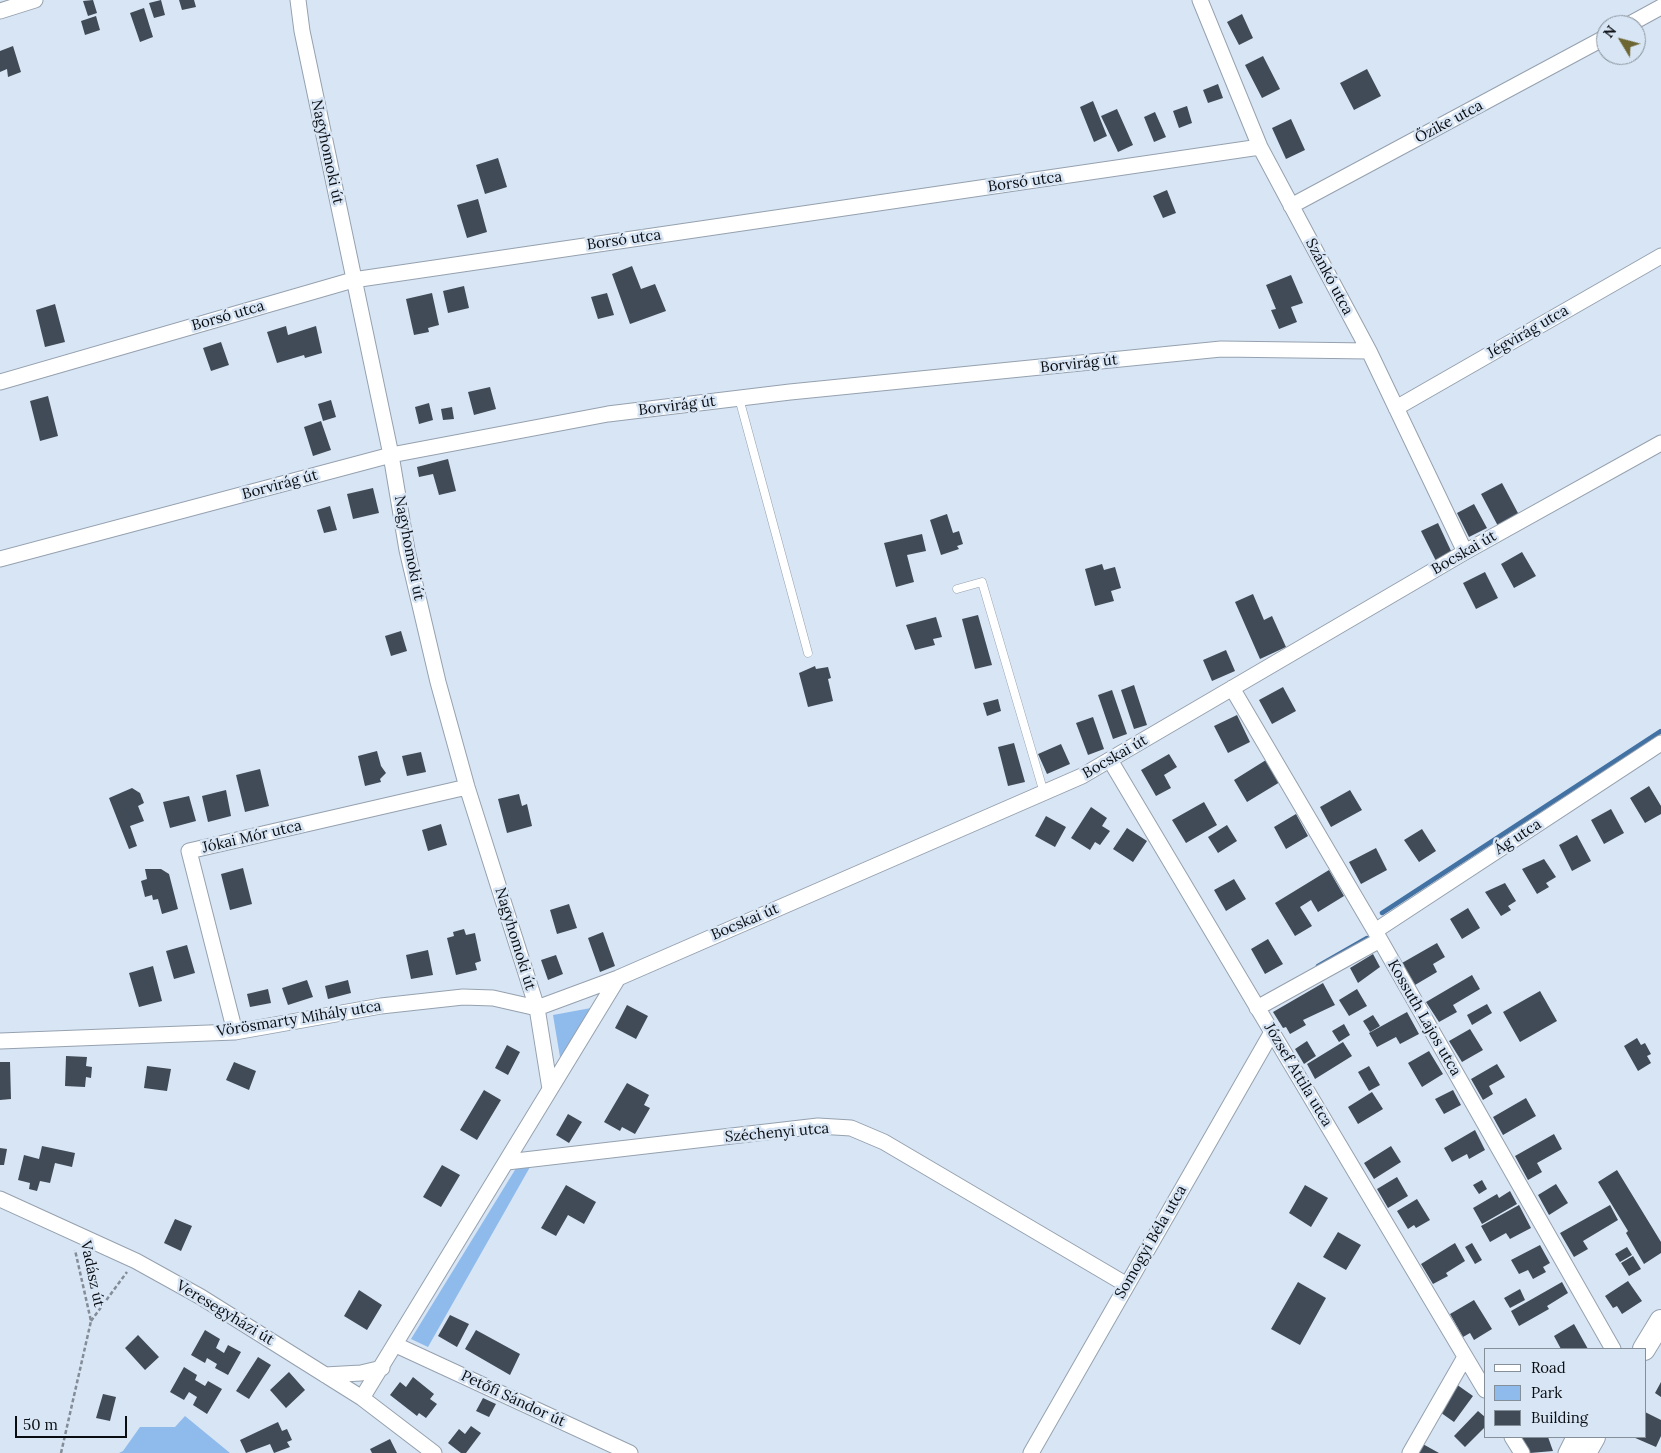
<!DOCTYPE html>
<meta charset="utf-8">
<style>
body{margin:0}
#map{position:relative;width:1661px;height:1453px;overflow:hidden;background:#d8e5f4;font-family:Lora,serif}
canvas{display:block}
.legend{position:absolute;left:1484px;top:1348px;width:162px;height:90px;box-sizing:border-box;background:#d8e5f4;border:1px solid #858f9a;margin:0;padding:6px 9px;list-style:none;font-size:15px;color:#090d12}
.legend li{display:flex;align-items:center;gap:10px;height:25px}
.legend b{width:25px;border:1px solid #858f9a}
.north{position:absolute;left:1596px;top:15px;width:50px;height:50px;box-sizing:border-box;background:#d8e5f4;border:1px solid #858f9a;border-radius:50%;rotate:307deg;font-size:14px;font-weight:700;line-height:20px;text-align:center;color:#090d12}
.north::after{content:'';display:block;margin:auto;width:18px;height:22px;background:#6d6633;clip-path:polygon(50% 0,100% 100%,50% 72%,0 100%)}
.scale{position:absolute;left:15px;top:1416px;width:112px;height:22px;box-sizing:border-box;border:2px solid #090d12;border-top:0;padding-left:6px;font-size:15px;line-height:18px;white-space:nowrap;color:#090d12;-webkit-text-stroke:4px #d8e5f4;paint-order:stroke}
</style>
<div id="map">
<canvas width="1661" height="1453"></canvas>
<ul class="legend">
<li><b style="height:6px;background:#fff"></b>Road</li>
<li><b style="height:14px;background:#8ebbec"></b>Park</li>
<li><b style="height:14px;background:#404b57"></b>Building</li>
</ul>
<div class="north">N</div>
<div class="scale">50 m</div>
</div>
<script>
const c = document.querySelector('canvas').getContext('2d');
c.lineJoin = 'round';
function paint(path, color) { c.fillStyle = color; c.fill(path, 'evenodd'); }
function strokePath(path, color, width, dash) { c.strokeStyle = color; c.lineWidth = width; c.lineCap = dash ? 'butt' : 'round'; c.setLineDash(dash || []); c.stroke(path); }
function write(font, color, halo, rows, align = 'center') {
  c.font = font + ' Lora,serif'; c.lineWidth = 5; c.setLineDash([]); c.textBaseline = 'middle'; c.strokeStyle = halo; c.fillStyle = color; for (const [text, x, y, turn = 0] of rows) {
    c.save(); c.translate(x, y); c.rotate((+turn || 0) * Math.PI / 180); c.textAlign = isNaN(turn) ? turn : align; if (halo) c.strokeText(text, 0, 0); c.fillText(text, 0, 0); c.restore();
  }
}
const green = new Path2D(`
 M591 1008 561 1063 553 1015Z
 M518 1165 530 1167 428 1347 411 1339Z
 M185 1416 230 1453H119L123 1451 140 1427H175Z`);
const stream = new Path2D(`
 M1382 913 1661 731
 M1318 966 1367 938`);
const building = new Path2D(`
 M93 0 97 13 88 16 83 1Z
 M161 0 165 15 154 18 149 3Z
 M179 0H194L196 7 182 10Z
 M144 8 153 37 140 42 130 13Z
 M1242 14 1253 38 1239 45 1227 22Z
 M96 16 100 30 85 35 81 21Z
 M13 46 21 72 8 77 7 69 0 72V51Z
 M1263 56 1280 89 1262 98 1245 65Z
 M1367 69 1381 96 1354 110 1340 83Z
 M1218 84 1223 98 1208 103 1203 90Z
 M1093 101 1107 136 1094 142 1080 107Z
 M1187 106 1192 123 1179 128 1173 111Z
 M1117 109 1133 145 1118 152 1101 116Z
 M1155 112 1166 137 1154 142 1144 117Z
 M1291 119 1305 150 1286 159 1272 128Z
 M498 158 507 187 485 194 476 165Z
 M1167 190 1176 213 1163 218 1153 196Z
 M478 199 487 232 467 238 457 205Z
 M632 266 641 289 655 284 666 311 630 324 612 274Z
 M1291 275 1303 303 1291 307 1297 322 1279 329 1271 310 1276 309 1266 285Z
 M464 286 469 308 448 313 443 291Z
 M432 293 439 325 428 328 429 332 414 335 406 299Z
 M607 293 614 315 598 319 591 297Z
 M55 304 65 342 45 347 36 310Z
 M286 326 288 335 316 326 322 353 305 358 304 355 277 363 267 332Z
 M221 342 229 365 211 371 203 348Z
 M490 387 496 409 474 415 468 392Z
 M48 396 58 436 40 441 30 401Z
 M331 400 336 417 323 421 318 404Z
 M429 403 433 420 419 424 415 407Z
 M452 407 454 419 443 420 441 409Z
 M321 421 331 450 313 456 304 427Z
 M448 459 456 491 439 495 433 474 419 477 417 467Z
 M1502 483 1519 515 1498 526 1481 494Z
 M373 488 379 513 353 519 347 494Z
 M1474 504 1487 528 1469 537 1457 513Z
 M330 506 337 530 324 533 317 510Z
 M947 514 953 533 959 531 963 544 957 546 959 549 941 555 930 520Z
 M1438 523 1452 553 1436 561 1421 531Z
 M922 534 926 551 907 555 914 582 896 587 884 543Z
 M1522 552 1536 576 1514 588 1501 564Z
 M1102 564 1104 570 1115 567 1121 588 1111 591 1114 601 1095 606 1085 569Z
 M1485 572 1498 598 1476 609 1463 583Z
 M1253 594 1264 620 1272 616 1286 647 1260 659 1235 602Z
 M978 615 992 665 975 669 962 619Z
 M936 617 942 637 933 639 935 645 915 650 906 625Z
 M401 631 407 651 391 656 385 636Z
 M1226 650 1235 671 1212 681 1203 660Z
 M815 666 816 669 828 667 831 678 828 679 833 701 808 707 799 673Z
 M1134 685 1147 725 1134 729 1121 690Z
 M1283 687 1296 711 1272 724 1259 700Z
 M1112 690 1127 734 1113 739 1098 695Z
 M998 699 1001 711 987 716 983 703Z
 M1237 715 1250 742 1228 753 1214 726Z
 M1093 717 1104 749 1088 755 1076 723Z
 M1014 743 1025 782 1008 786 998 747Z
 M1061 744 1070 764 1047 774 1038 754Z
 M377 751 381 766 386 773 380 779 381 782 365 786 358 756Z
 M421 752 426 772 407 776 402 756Z
 M1169 754 1177 767 1164 775 1171 788 1156 796 1141 770Z
 M1266 760 1280 782 1247 802 1234 780Z
 M260 769 269 806 245 812 236 775Z
 M1649 786 1661 806V814L1645 823 1630 798Z
 M132 788 140 793 144 803 138 806 144 821 130 826 137 846 129 849 109 798Z
 M226 790 231 816 208 822 202 796Z
 M1350 790 1362 810 1331 827 1320 807Z
 M519 794 522 806 527 804 532 826 507 833 498 799Z
 M189 796 196 821 170 828 163 802Z
 M1204 802 1217 825 1186 843 1172 820Z
 M1091 807 1107 818 1102 826 1110 831 1100 845 1095 842 1090 850 1071 838Z
 M1611 809 1624 833 1604 844 1591 820Z
 M1296 814 1308 836 1286 849 1274 827Z
 M1046 816 1066 827 1055 847 1035 836Z
 M441 824 447 845 428 851 422 830Z
 M1227 825 1237 841 1218 853 1208 837Z
 M1127 828 1147 841 1133 862 1113 849Z
 M1422 829 1436 851 1419 862 1404 840Z
 M1577 835 1591 861 1572 871 1559 845Z
 M1376 848 1387 870 1361 884 1349 862Z
 M1544 859 1556 877 1546 883 1549 887 1537 894 1522 869Z
 M243 868 252 904 230 910 221 874Z
 M145 869H161L169 874 178 909 162 914 158 899 153 900 152 895 145 897 141 881 147 879Z
 M1329 870 1344 896 1318 912 1311 900 1300 907 1312 926 1295 936 1275 903Z
 M1234 879 1246 899 1226 911 1214 890Z
 M1505 883 1516 901 1508 906 1511 910 1501 916 1485 892Z
 M569 904 577 928 557 934 550 910Z
 M1468 908 1480 928 1462 939 1450 919Z
 M464 929 466 935 475 933 481 961 475 963 477 970 456 975 447 938 454 936 453 932Z
 M603 932 615 966 600 972 588 938Z
 M1268 939 1283 964 1265 974 1251 949Z
 M1437 943 1445 957 1433 964 1437 972 1415 985 1402 963Z
 M187 945 195 973 174 979 166 951Z
 M428 950 433 975 411 979 406 955Z
 M1373 954 1380 967 1358 983 1350 968Z
 M556 955 563 974 548 980 541 960Z
 M153 966 162 1001 139 1007 129 973Z
 M1472 975 1480 989 1453 1005 1457 1012 1439 1022 1426 1002Z
 M307 980 313 997 288 1005 282 988Z
 M348 980 351 993 328 999 325 986Z
 M1323 983 1335 1005 1303 1020 1306 1025 1290 1034 1286 1027 1283 1028 1273 1012Z
 M268 989 271 1003 250 1007 247 994Z
 M1357 989 1367 1006 1349 1016 1339 1000Z
 M1540 991 1557 1021 1520 1042 1503 1012Z
 M1487 1004 1492 1013 1472 1025 1467 1015Z
 M627 1005 648 1016 636 1039 615 1028Z
 M1407 1012 1419 1034 1400 1044 1396 1037 1377 1047 1369 1033Z
 M1373 1015 1380 1026 1370 1032 1363 1021Z
 M1344 1024 1350 1035 1339 1042 1332 1031Z
 M1470 1029 1483 1050 1462 1062 1449 1041Z
 M1637 1038 1641 1045 1645 1043 1651 1054 1647 1056 1651 1063 1638 1071 1624 1046Z
 M1307 1041 1316 1056 1304 1064 1295 1049Z
 M1343 1042 1352 1056 1315 1079 1307 1064Z
 M507 1045 520 1052 508 1075 495 1068Z
 M1429 1051 1443 1074 1422 1087 1408 1063Z
 M66 1056 87 1057 86 1066 92 1067 91 1078 86 1077 85 1087 65 1086Z
 M0 1062H10L11 1099 0 1100Z
 M234 1062 256 1071 249 1090 226 1080Z
 M1497 1064 1505 1077 1489 1086 1493 1094 1483 1100 1471 1079Z
 M147 1066 171 1069 167 1091 144 1088Z
 M1369 1066 1380 1085 1369 1091 1358 1072Z
 M627 1083 649 1095 644 1105 650 1108 635 1134 622 1127 620 1131 604 1122Z
 M484 1090 501 1100 477 1140 460 1130Z
 M1453 1090 1461 1105 1444 1114 1435 1099Z
 M1372 1092 1383 1109 1358 1124 1348 1107Z
 M1526 1098 1536 1116 1503 1135 1493 1117Z
 M568 1114 582 1122 569 1143 556 1135Z
 M1475 1130 1485 1150 1469 1159 1467 1154 1452 1162 1444 1148Z
 M1554 1134 1562 1149 1537 1163 1542 1172 1528 1180 1515 1156Z
 M42 1146 75 1153 72 1167 55 1163 50 1183 40 1181 37 1191 29 1189 30 1183 18 1180 24 1155 39 1159Z
 M1391 1146 1401 1162 1374 1179 1364 1163Z
 M0 1148 7 1149 4 1165H0Z
 M442 1165 460 1175 441 1207 423 1197Z
 M1617 1170 1661 1242V1253L1644 1264 1626 1233 1628 1231 1598 1182Z
 M1397 1177 1408 1196 1388 1208 1377 1189Z
 M1482 1180 1487 1189 1479 1194 1473 1185Z
 M1556 1184 1568 1203 1549 1215 1538 1195Z
 M566 1185 596 1202 584 1224 568 1215 556 1236 541 1228Z
 M1305 1185 1328 1198 1311 1227 1289 1213Z
 M1510 1191 1517 1204 1482 1224 1473 1208 1497 1194 1499 1198Z
 M1417 1199 1430 1220 1416 1228 1414 1225 1408 1229 1397 1211Z
 M1519 1205 1531 1228 1510 1239 1506 1233 1490 1242 1481 1226Z
 M1610 1205 1618 1220 1583 1241 1588 1249 1574 1257 1560 1233Z
 M175 1219 192 1226 181 1251 164 1243Z
 M1338 1232 1361 1245 1346 1270 1323 1257Z
 M1455 1243 1465 1261 1446 1273 1448 1276 1433 1284 1421 1264Z
 M1472 1243 1482 1260 1475 1264 1465 1247Z
 M1540 1245 1550 1263 1543 1267 1546 1272 1533 1279 1528 1270 1519 1274 1511 1260Z
 M1627 1247 1632 1255 1620 1262 1615 1254Z
 M1633 1256 1641 1269 1629 1276 1621 1263Z
 M1628 1281 1642 1301 1622 1314 1617 1306 1613 1308 1605 1296Z
 M1298 1282 1326 1298 1300 1345 1271 1329Z
 M1562 1282 1568 1293 1547 1306 1549 1309 1519 1326 1511 1311Z
 M1520 1289 1525 1300 1510 1308 1504 1298Z
 M359 1290 382 1305 367 1330 344 1316Z
 M1474 1300 1492 1329 1474 1340 1470 1333 1463 1337 1450 1314Z
 M450 1315 469 1324 457 1347 438 1336Z
 M1574 1324 1588 1349H1561L1554 1336Z
 M205 1330 220 1339 216 1348 224 1353 228 1345 241 1352 228 1375 215 1368 217 1364 207 1358 205 1363 191 1355Z
 M476 1330 520 1354 510 1375 465 1349Z
 M138 1335 159 1357 145 1370 125 1348Z
 M258 1357 271 1365 249 1399 236 1391Z
 M184 1367 197 1375 195 1380 205 1386 208 1381 222 1389 207 1414 193 1405 197 1397 189 1392 184 1400 170 1392Z
 M289 1372 305 1390 286 1408 270 1390Z
 M413 1377 434 1394 430 1399 437 1404 426 1418 419 1413 417 1416 390 1395 400 1382 406 1387Z
 M1661 1382V1397L1655 1393Z
 M1456 1384 1473 1396 1454 1422 1437 1410Z
 M103 1394 116 1397 110 1421 96 1418Z
 M483 1398 496 1404 489 1417 476 1411Z
 M1478 1411 1485 1417V1427L1465 1447 1454 1436Z
 M1645 1412 1661 1420V1436L1656 1447 1633 1437H1645Z
 M278 1422 282 1431 287 1429 292 1440 287 1442 290 1447 274 1453 270 1444 246 1453 240 1440Z
 M471 1426 481 1433 466 1453H461L448 1443 459 1429 465 1434Z
 M1520 1437H1548L1553 1451 1530 1453Z
 M390 1439 397 1453H372L370 1449Z
 M1421 1443 1439 1453H1416Z`);
const path = new Path2D(`
 M91 1321 127 1272
 M61 1453 91 1321 75 1250`);
const lane = new Path2D(`
 M739 398 808 653
 M957 589 982 582 1044 793`);
const street = new Path2D(`
 M298 0 302 31 391 455 407 550 438 682 467 787 537 1008 550 1089
 M1200 0 1260 147 1369 351 1465 552
 M0 11 35 0
 M1628 25 1661 7
 M1291 206 1606 37
 M0 382 353 280 1260 147
 M1396 408 1661 256
 M0 559 391 455 608 414 790 392 1221 349 1369 351
 M1232 688 1375 931 1613 1349
 M1110 760 1485 1390
 M1375 931 1661 743
 M1257 1008 1380 940
 M235 1032 189 851 467 787
 M0 1041 235 1032 381 1006 463 997 493 998 537 1008 618 978 1082 776 1465 552 1661 443
 M507 1162 818 1126 851 1128 884 1142 1127 1285
 M0 1199 136 1261 201 1297 362 1398 434 1453
 M396 1345 630 1453
 M325 1375 361 1373 382 1368
 M362 1398 618 978
 M1512 1437 1522 1453
 M1031 1453 1272 1032
 M1410 1453 1465 1357
 M1566 1453 1574 1437`);
const secondary = new Path2D(`
 M1644 1349 1661 1321
 M1585 1453 1594 1437`);
const streetNames = [
 ["Őzike utca",1449,122,-28],
 ["Nagyhomoki út",327,152,78],
 ["Borsó utca",1025,182,-8],
 ["Borsó utca",624,240,-8],
 ["Szánkó utca",1329,277,62],
 ["Borsó utca",228,316,-16],
 ["Jégvirág utca",1528,332,-30],
 ["Borvirág út",1079,364,-6],
 ["Borvirág út",677,406,-7],
 ["Borvirág út",280,485,-15],
 ["Nagyhomoki út",409,548,79],
 ["Bocskai út",1464,553,-30],
 ["Bocskai út",1115,757,-30],
 ["Jókai Mór utca",252,837,-13],
 ["Ág utca",1518,837,-33],
 ["Bocskai út",745,922,-23],
 ["Nagyhomoki út",515,939,73],
 ["Kossuth Lajos utca",1424,1018,60],
 ["Vörösmarty Mihály utca",299,1019,-9],
 ["József Attila utca",1298,1075,59],
 ["Széchenyi utca",777,1133,-5],
 ["Somogyi Béla utca",1151,1242,-60],
 ["Vadász út",92,1274,78],
 ["Veresegyházi út",225,1313,31],
 ["Petőfi Sándor út",513,1399,25]
];
paint(green, '#8ebbec');
strokePath(stream, '#4271a4', 4.5);
paint(building, '#404b57');
strokePath(lane, '#95a1af', 9);
strokePath(street, '#95a1af', 17);
strokePath(secondary, '#95a1af', 24);
strokePath(path, '#838c97', 2.5, [4, 2.5]);
strokePath(lane, '#fff', 8);
strokePath(street, '#fff', 15);
strokePath(secondary, '#fff', 22);
write('15px', '#090d12', '#d8e5f4', streetNames);
</script>
